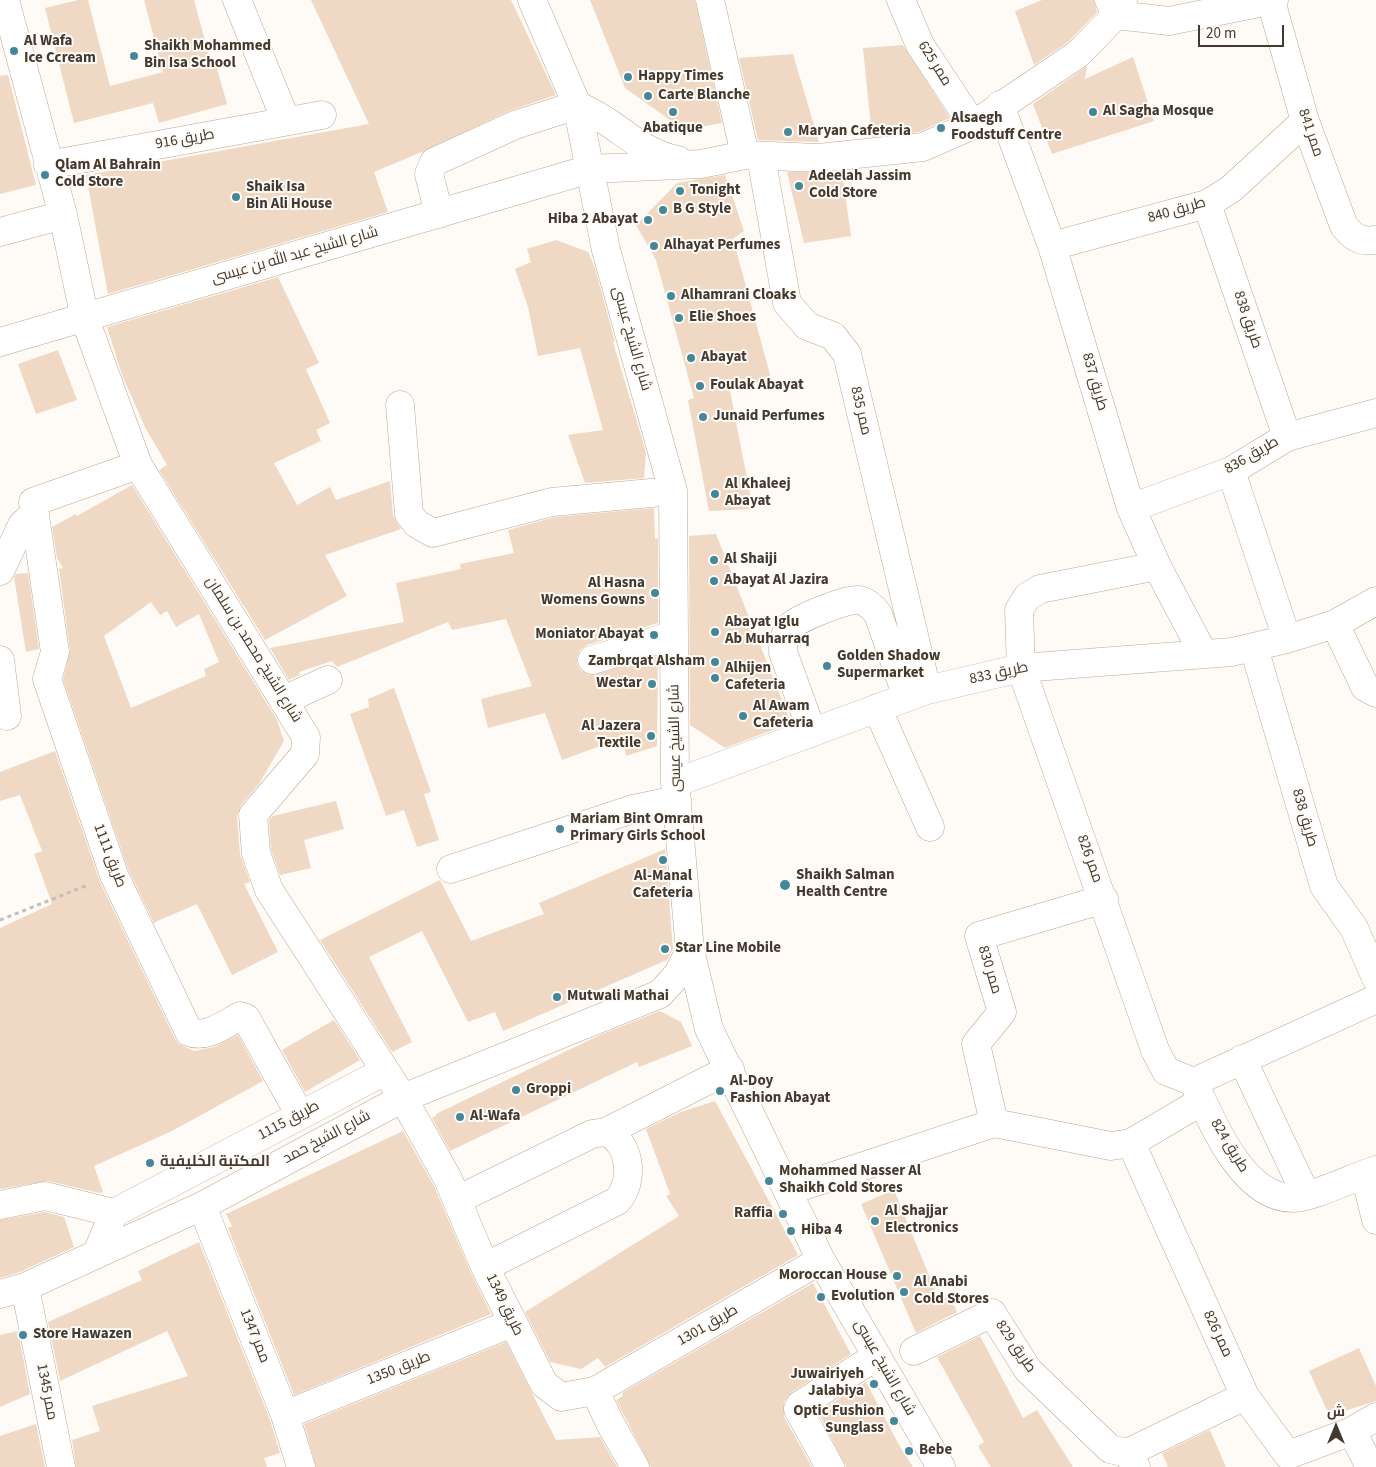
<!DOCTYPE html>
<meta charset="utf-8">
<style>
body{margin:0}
#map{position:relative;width:1376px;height:1467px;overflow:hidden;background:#fefaf5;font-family:"Source Sans 3",Cairo,sans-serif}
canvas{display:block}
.north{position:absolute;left:1311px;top:1402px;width:50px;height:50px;-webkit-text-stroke:4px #fefaf5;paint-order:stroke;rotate:0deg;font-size:14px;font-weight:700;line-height:20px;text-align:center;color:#423930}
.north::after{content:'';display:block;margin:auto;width:18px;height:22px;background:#423930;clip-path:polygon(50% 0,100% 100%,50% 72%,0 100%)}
.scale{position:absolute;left:1198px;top:25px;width:86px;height:22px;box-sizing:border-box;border:2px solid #423930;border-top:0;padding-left:6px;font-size:15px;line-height:18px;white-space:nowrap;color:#423930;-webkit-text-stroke:4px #fefaf5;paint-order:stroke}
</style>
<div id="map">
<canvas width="1376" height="1467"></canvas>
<div class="north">ش</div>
<div class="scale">20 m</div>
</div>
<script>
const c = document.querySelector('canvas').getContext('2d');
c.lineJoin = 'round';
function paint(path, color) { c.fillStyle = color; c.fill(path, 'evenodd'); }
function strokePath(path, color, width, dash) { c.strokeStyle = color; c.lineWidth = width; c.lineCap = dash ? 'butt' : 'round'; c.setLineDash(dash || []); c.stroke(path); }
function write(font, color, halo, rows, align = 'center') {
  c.font = font + ' "Source Sans 3",Cairo,sans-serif'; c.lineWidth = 4; c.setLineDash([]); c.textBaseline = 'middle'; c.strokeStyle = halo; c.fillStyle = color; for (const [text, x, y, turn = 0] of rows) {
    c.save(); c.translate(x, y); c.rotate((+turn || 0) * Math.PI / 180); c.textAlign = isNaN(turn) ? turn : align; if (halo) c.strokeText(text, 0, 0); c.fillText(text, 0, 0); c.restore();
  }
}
const building = new Path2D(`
 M78 0H88L110 86 163 72 144 0H194L210 59 214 58 227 104 159 123 153 103 74 123 45 8Z
 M311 0H511L556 95 509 111 424 151 374 172 388 212 108 294 86 175 369 124Z
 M590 0H695L722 123 684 130 625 88Z
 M1042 0H1094L1097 12 1068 42 1034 65 1015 11Z
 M903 45 950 118 919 132 872 137 863 48Z
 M793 54 819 142 758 140 739 58Z
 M1133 57 1154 121 1052 154 1033 104 1087 66 1085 79Z
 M8 75 36 185 0 194V76Z
 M787 172H842L851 236 804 243Z
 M725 175 744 231 733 239 771 378 730 391 753 509 709 511 688 400 694 398 656 260 636 225 677 183Z
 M556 240 588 252 595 268 615 342H613L646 452 644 478 585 483 568 435 603 430 580 348 538 356 528 307 515 269 531 262 527 249Z
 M278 277 319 363 306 369 330 423 316 430 321 441 274 463 297 505 330 487 336 500 390 481 393 515 401 529 325 555 347 596 265 640 159 470 167 465 145 427 122 375 107 327Z
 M58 350 77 400 36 414 18 364Z
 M132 485 277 720 284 741 259 784 241 805 237 816 240 854 250 882 244 884 278 952 232 975 197 904 155 922V925L128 869 63 679 70 650 59 569 63 568 57 558 52 527 76 514 77 516ZM151 602 160 615 167 611 176 627 199 614 219 662 204 669 206 676 131 708 104 636Z
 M654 508 655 539 658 538V623L587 645 580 650 577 657V664L581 671 589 675 658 656 657 746 626 756 622 738 562 760 545 713 488 728 481 699 532 686 506 619 452 630 448 622 337 667 332 661 299 672 300 675 289 680 270 648 404 622 396 583 461 569 460 564 514 553 508 530 555 517Z
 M716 534 791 723 725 748 690 725 689 536Z
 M28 573 39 649 26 652 14 577 16 574Z
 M394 688 431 792 424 794 439 840 417 847 404 810 386 816 350 714 369 707 368 699Z
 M55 751 100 882 175 1039 179 1044 194 1051 214 1047 238 1035 263 1081 172 1131 94 1166 103 1192 100 1193 48 1181 0 1189V928L52 904 34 854 42 851 20 795 0 801V772Z
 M336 801 344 829 304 840 311 868 280 875 271 850 269 820 273 816Z
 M665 849 673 949 667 960 503 1031 495 1012 468 1022 422 931 369 957 412 1042 392 1052 320 940 440 880 471 941 544 914 539 903Z
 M660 1011 681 1022 692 1046 639 1067 637 1062 450 1151 432 1118 437 1115 436 1114 602 1034Z
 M334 1020 360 1060 305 1092 282 1050Z
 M715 1101 798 1255 605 1367 598 1358 581 1369 550 1362 525 1312 679 1216 666 1196 670 1194 646 1129 681 1112Z
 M403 1131 434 1186 471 1273 491 1314 294 1395 228 1228 232 1226 226 1214Z
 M894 1190 940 1302 949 1295 957 1312 916 1333 861 1204Z
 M45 1212 64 1217 74 1247 20 1272 0 1278V1220Z
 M199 1242 270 1420 280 1453 264 1458 267 1467H76L72 1440 100 1431 92 1406 188 1376 167 1331 60 1381 48 1322 142 1280 138 1271Z
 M813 1283 851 1354 792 1392 784 1402V1417L812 1467H651L616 1400 623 1396 622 1393Z
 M18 1331 30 1394 0 1407V1335Z
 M980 1336 1023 1418 1037 1410 1073 1467H991L978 1446 984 1442 937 1357Z
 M506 1342 556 1440 600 1437 617 1467H316L304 1424Z
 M1359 1348 1376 1386V1401L1344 1411 1342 1406 1328 1413 1309 1371Z
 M866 1382 899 1445 913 1467H846L818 1412Z
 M36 1424 45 1467H0V1436Z
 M1210 1430 1226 1467H1168L1162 1453Z`);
const path = new Path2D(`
 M0 920 88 885`);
const minor = new Path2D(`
 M5 0 63 215 85 319 138 465 306 737 305 754 253 815 256 853 269 890 403 1098 448 1179 485 1267 544 1384 561 1397 595 1391 821 1260
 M237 0 286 121
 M532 0 577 105 606 250 673 491 675 783 690 950 709 1029 821 1260 941 1467
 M710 0 745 155
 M901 0 920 45 973 125
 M1109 0 1116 15 1169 21 1274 0
 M1271 1 1305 121 1344 226C1354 238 1360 242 1376 240
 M1000 105 1052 246 1131 508 1157 566 1203 653
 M761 157 787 303 807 326 833 336 847 354 927 690
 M48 165 322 115
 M1207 204 1287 437
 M439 214 429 174 434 162 515 125 577 105C589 111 601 117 612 125 632 139 652 156 678 160
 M0 232 63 215
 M1052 246 1207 204 1231 189 1305 121
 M0 342 590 169 701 164 745 155 819 158 923 147 973 125 1078 54 1116 15 1123 0
 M400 405 409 514 417 524 433 533 552 502 673 491
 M138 465 33 502 55 652 47 679 114 875 189 1032C206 1039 225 1024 240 1016L246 1018 300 1115
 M1231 471 1287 639
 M1131 508 1231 471 1287 437 1376 413
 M1157 566 1040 589 1027 597 1019 610 1021 668 1155 1050 1166 1071 1194 1082 1376 999
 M0 571 22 525 35 513
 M1335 624 1365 687 1376 693
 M1254 648 1324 886 1354 928 1376 978
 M0 660 7 716
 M592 660 674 635
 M284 700 328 680
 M877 708 930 827
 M812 732 783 652C783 642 784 634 791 626 799 618 848 598 859 600 868 602 873 607 878 614L907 697
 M675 783 927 690 1021 668 1232 652 1287 639 1335 624 1376 601
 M451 869 633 809 677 800
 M1242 1059 1306 1195
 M1195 1085C1213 1124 1243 1198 1293 1198 1315 1197 1353 1177 1376 1170
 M994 1123 976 1044 1002 1012 979 936 1104 899
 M606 1132 730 1069
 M1131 1143 1245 1396 1288 1455 1352 1431 1376 1417
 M1365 1174 1376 1220
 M788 1191 994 1123 1111 1146 1131 1143 1202 1101
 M457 1200 592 1134 606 1132C631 1143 635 1182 617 1201L485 1267
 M0 1205 45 1196 114 1213
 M202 1206 285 1415 301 1467
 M96 1255 114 1213 385 1071
 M25 1287 61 1467
 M0 1294 25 1287 202 1206 403 1098 660 994 678 974 690 950
 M914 1351 992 1313 1028 1370 1110 1449 1127 1453 1136 1467
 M595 1391 611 1425 635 1467
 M285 1415 512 1323
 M1352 1431 1370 1467
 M1127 1453 1245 1396
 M830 1467 798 1409 800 1405 877 1356`);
const markers = [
 [14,51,5,"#458699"],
 [134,56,5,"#458699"],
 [628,77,5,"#458699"],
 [648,96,5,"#458699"],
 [673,112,5,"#458699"],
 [1093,112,5,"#458699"],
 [941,128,5,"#458699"],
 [788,132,5,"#458699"],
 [45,175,5,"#458699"],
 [799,186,5,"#458699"],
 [680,191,5,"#458699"],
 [236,197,5,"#458699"],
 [663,210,5,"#458699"],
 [648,220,5,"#458699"],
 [654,246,5,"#458699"],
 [671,296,5,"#458699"],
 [679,318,5,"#458699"],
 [691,358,5,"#458699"],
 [700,386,5,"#458699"],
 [703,417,5,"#458699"],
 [715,494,5,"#458699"],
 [714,560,5,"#458699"],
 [714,581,5,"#458699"],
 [655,593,5,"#458699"],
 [715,632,5,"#458699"],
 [654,635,5,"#458699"],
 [715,662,5,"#458699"],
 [827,666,5,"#458699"],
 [715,678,5,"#458699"],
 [652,684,5,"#458699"],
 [743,716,5,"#458699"],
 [651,736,5,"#458699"],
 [560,829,5,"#458699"],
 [663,860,5,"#458699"],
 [785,885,6,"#458699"],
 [665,949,5,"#458699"],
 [557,997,5,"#458699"],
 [516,1090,5,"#458699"],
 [720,1091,5,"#458699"],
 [460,1117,5,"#458699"],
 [150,1163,5,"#458699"],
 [769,1181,5,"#458699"],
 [783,1214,5,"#458699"],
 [875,1221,5,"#458699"],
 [791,1231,5,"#458699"],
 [897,1276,5,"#458699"],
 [904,1292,5,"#458699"],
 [821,1297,5,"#458699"],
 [23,1335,5,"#458699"],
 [874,1384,5,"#458699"],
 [894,1421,5,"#458699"],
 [909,1451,5,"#458699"]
];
const poiNames = [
 ["Al Wafa",24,42],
 ["Ice Ccream",24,59],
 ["Shaikh Mohammed",144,47],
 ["Bin Isa School",144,64],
 ["Happy Times",638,77],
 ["Carte Blanche",658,96],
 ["Al Sagha Mosque",1103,112],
 ["Alsaegh",951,119],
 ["Foodstuff Centre",951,136],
 ["Abatique",673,129,"center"],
 ["Maryan Cafeteria",798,132],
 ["Qlam Al Bahrain",55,166],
 ["Cold Store",55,183],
 ["Adeelah Jassim",809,177],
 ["Cold Store",809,194],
 ["Shaik Isa",246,188],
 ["Bin Ali House",246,205],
 ["Tonight",690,191],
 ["B G Style",673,210],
 ["Hiba 2 Abayat",638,220,"right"],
 ["Alhayat Perfumes",664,246],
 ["Alhamrani Cloaks",681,296],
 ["Elie Shoes",689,318],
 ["Abayat",701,358],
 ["Foulak Abayat",710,386],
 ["Junaid Perfumes",713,417],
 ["Al Khaleej",725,485],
 ["Abayat",725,502],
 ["Al Shaiji",724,560],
 ["Abayat Al Jazira",724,581],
 ["Al Hasna",645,584,"right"],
 ["Womens Gowns",645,601,"right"],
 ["Abayat Iglu",725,623],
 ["Ab Muharraq",725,640],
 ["Moniator Abayat",644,635,"right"],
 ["Golden Shadow",837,657],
 ["Supermarket",837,674],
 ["Zambrqat Alsham",705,662,"right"],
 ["Alhijen",725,669],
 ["Cafeteria",725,686],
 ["Westar",642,684,"right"],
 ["Al Awam",753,707],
 ["Cafeteria",753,724],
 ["Al Jazera",641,727,"right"],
 ["Textile",641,744,"right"],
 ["Mariam Bint Omram",570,820],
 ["Primary Girls School",570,837],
 ["Shaikh Salman",796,876],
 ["Health Centre",796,893],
 ["Al-Manal",663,877,"center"],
 ["Cafeteria",663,894,"center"],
 ["Star Line Mobile",675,949],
 ["Mutwali Mathai",567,997],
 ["Al-Doy",730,1082],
 ["Fashion Abayat",730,1099],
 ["Groppi",526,1090],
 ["Al-Wafa",470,1117],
 ["المكتبة الخليفية",160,1163],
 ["Mohammed Nasser Al",779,1172],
 ["Shaikh Cold Stores",779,1189],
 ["Al Shajjar",885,1212],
 ["Electronics",885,1229],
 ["Raffia",773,1214,"right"],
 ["Hiba 4",801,1231],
 ["Moroccan House",887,1276,"right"],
 ["Al Anabi",914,1283],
 ["Cold Stores",914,1300],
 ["Evolution",831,1297],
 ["Store Hawazen",33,1335],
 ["Juwairiyeh",864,1375,"right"],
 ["Jalabiya",864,1392,"right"],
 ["Optic Fushion",884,1412,"right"],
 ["Sunglass",884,1429,"right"],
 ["Bebe",919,1451]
];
const streetNames = [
 ["ممر 625",934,64,58],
 ["ممر 841",1310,133,71],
 ["طريق 916",185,140,-10],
 ["طريق 840",1177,211,-16],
 ["شارع الشيخ عبد الله بن عيسى",295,256,-16],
 ["طريق 838",1247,320,71],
 ["شارع الشيخ عيسى",631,339,74],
 ["طريق 837",1094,382,74],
 ["ممر 835",860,411,77],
 ["طريق 836",1252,456,-30],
 ["شارع الشيخ محمد بن سلمان",253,650,58],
 ["طريق 833",999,674,-12],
 ["شارع الشيخ عيسى",676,738,-91],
 ["طريق 838",1304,818,74],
 ["طريق 1111",109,856,69],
 ["ممر 826",1089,859,70],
 ["ممر 830",989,970,73],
 ["طريق 1115",289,1121,-28],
 ["شارع الشيخ حمد",327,1138,-28],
 ["طريق 824",1229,1146,59],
 ["طريق 1349",504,1305,64],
 ["طريق 1301",708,1326,-30],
 ["ممر 826",1217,1334,65],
 ["ممر 1347",254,1336,68],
 ["طريق 829",1015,1347,56],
 ["شارع الشيخ عيسى",884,1368,60],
 ["طريق 1350",399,1369,-22],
 ["ممر 1345",46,1392,79]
];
paint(building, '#f0d9c4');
strokePath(minor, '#bda792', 29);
strokePath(path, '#c3bdb7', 3, [4, 4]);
strokePath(minor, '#fff', 28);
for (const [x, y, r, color] of markers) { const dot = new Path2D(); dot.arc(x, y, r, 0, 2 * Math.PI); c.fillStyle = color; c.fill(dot); strokePath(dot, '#fefaf5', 2); }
write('bold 15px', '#423930', '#fefaf5', poiNames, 'left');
write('15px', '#423930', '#fefaf5', streetNames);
</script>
